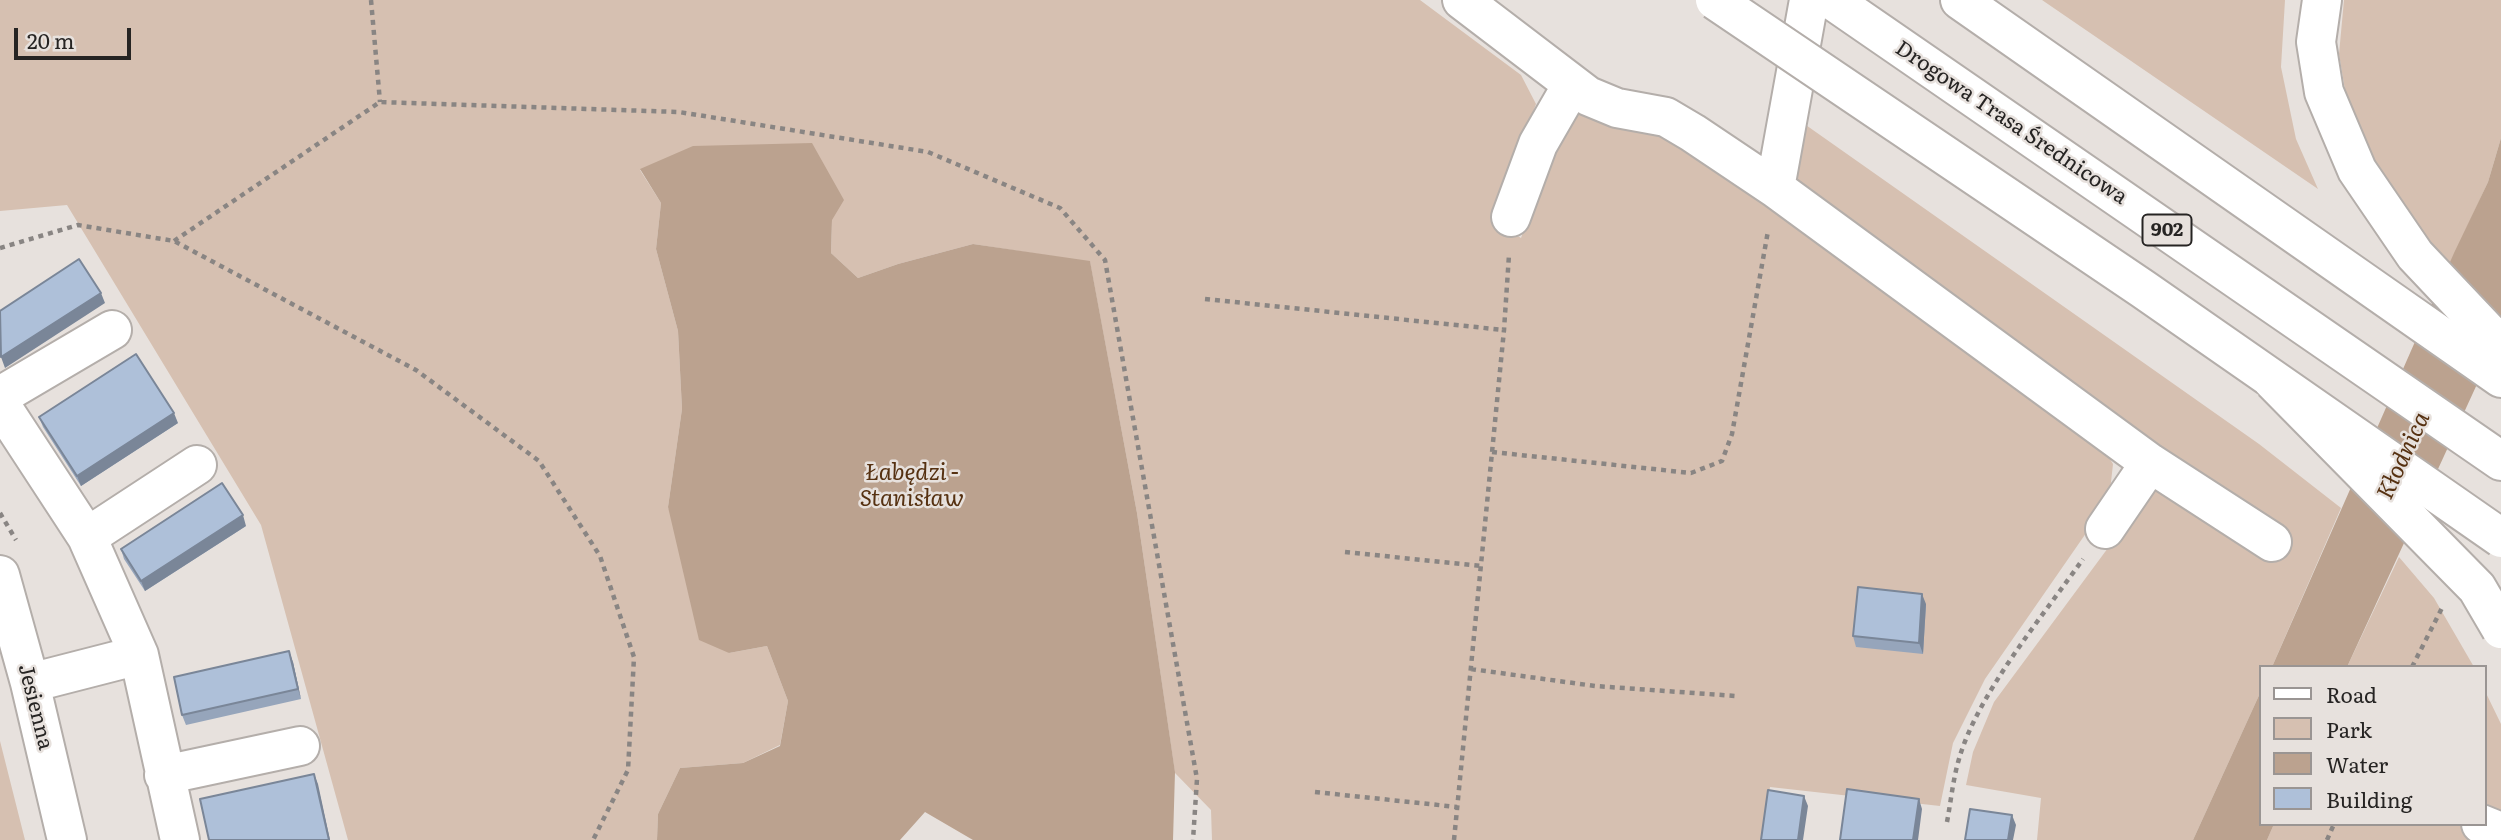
<!DOCTYPE html>
<meta charset="utf-8">
<style>
body{margin:0}
#map{position:relative;width:2501px;height:840px;overflow:hidden;background:#e7e1dd;font-family:Literata,serif}
canvas{display:block}
.legend{position:absolute;left:2259px;top:665px;width:228px;height:161px;box-sizing:border-box;background:#e7e1dd;border:2px solid #9a9593;margin:0;padding:9px 12px;list-style:none;font-size:21px;color:#262423}
.legend li{display:flex;align-items:center;gap:14px;height:35px}
.legend b{width:35px;border:2px solid #9a9593}
.scale{position:absolute;left:14px;top:28px;width:117px;height:32px;box-sizing:border-box;border:4px solid #262423;border-top:0;padding-left:9px;font-size:21px;line-height:24px;white-space:nowrap;color:#262423;-webkit-text-stroke:5px #e7e1dd;paint-order:stroke}
</style>
<div id="map">
<canvas width="2501" height="840"></canvas>
<ul class="legend">
<li><b style="height:9px;background:#fff"></b>Road</li>
<li><b style="height:19px;background:#d6c0b1"></b>Park</li>
<li><b style="height:19px;background:#bba28f"></b>Water</li>
<li><b style="height:19px;background:#aec0d9"></b>Building</li>
</ul>
<div class="scale">20 m</div>
</div>
<script>
const c = document.querySelector('canvas').getContext('2d');
c.lineJoin = 'round';
function paint(path, color) { c.fillStyle = color; c.fill(path, 'evenodd'); }
function strokePath(path, color, width, dash) { c.strokeStyle = color; c.lineWidth = width; c.lineCap = dash ? 'butt' : 'round'; c.setLineDash(dash || []); c.stroke(path); }
function write(font, color, halo, rows, align = 'center') {
  c.font = font + ' Literata,serif'; c.lineWidth = 5; c.setLineDash([]); c.textBaseline = 'middle'; c.strokeStyle = halo; c.fillStyle = color; for (const [text, x, y, turn = 0] of rows) {
    c.save(); c.translate(x, y); c.rotate((+turn || 0) * Math.PI / 180); c.textAlign = isNaN(turn) ? turn : align; if (halo) c.strokeText(text, 0, 0); c.fillText(text, 0, 0); c.restore();
  }
}
const green = new Path2D(`
 M0 0H1420L1521 75 1536 104 1493 219 1521 238 1552 149 1578 114 1670 132 2094 433 2113 464 2109 500 1985 679 1953 743 1940 806 1770 787 1762 840H1212L1211 810 1175 773 1137 513 1090 262 973 244 898 264 858 278 831 253 832 220 640 170 661 203 656 249 678 331 682 409 668 507 729 653 767 646 788 701 780 745 743 763 680 768 658 814 657 840H348L261 525 67 205 0 211Z
 M2042 0H2285L2281 67 2296 139 2318 189Z
 M2344 0H2501V138L2488 182 2449 266 2392 199 2350 120 2339 54Z
 M1803 123 2259 444 2341 508 2272 667H2261V691L2193 840H2037L2041 798 1966 785 1973 752 1994 702 2122 529 2150 478 1820 208 1790 173Z
 M2399 557 2434 598 2474 667H2347Z
 M2485 691 2501 724V840H2267L2274 824H2485Z
 M0 741 25 840H0Z`);
const water = new Path2D(`
 M2501 138V332L2347 667H2272L2454 253 2488 182Z
 M812 143 844 200 832 220 831 253 858 278 898 264 973 244 1090 261 1137 513 1175 772 1173 840H973L925 812 900 840H657L658 814 680 768 743 763 780 746 788 701 767 646 729 653 699 640 668 507 682 409 678 331 656 249 661 203 640 169 693 146Z
 M2261 691V824H2274L2267 840H2193Z`);
const path = new Path2D(`
 M371 0 380 102
 M174 241 380 102 679 112 928 152 1060 208 1105 260 1197 779 1193 840
 M0 248 78 225 174 241 416 370 539 461 600 556 634 657 628 770 593 840
 M1205 299 1504 330
 M1492 452 1691 473 1722 461 1732 434 1768 231
 M0 513 16 540
 M1345 552 1481 566
 M2412 667 2442 608
 M1471 669 1595 686 1736 696
 M1315 792 1457 807
 M1947 822C1951 801 1953 779 1959 759 1978 693 2043 616 2083 559
 M1454 840 1504 330 1509 255
 M2327 840 2334 824`);
const minor = new Path2D(`
 M1462 0 1588 96 1617 108 1666 117 1693 133 1775 188 2150 463 2272 542
 M1775 188 1809 0
 M1511 217 1538 144 1572 85
 M0 396 112 330
 M0 404 87 537 139 655 180 840
 M2105 529 2150 463
 M87 537 197 465
 M0 575 30 683 67 840
 M30 683 139 655
 M164 775 300 746
 M2481 824 2501 832`);
const major = new Path2D(`
 M1832 0 2501 461
 M1960 0 2501 378`);
const highway = new Path2D(`
 M2322 0 2316 42 2324 92 2357 170 2415 255 2501 346`);
const majorBridge = new Path2D(`
 M1715 0 2143 289 2501 538`);
const highwayBridge = new Path2D(`
 M2273 381 2477 588 2501 629`);
const wall = new Path2D(`
 M39 417 178 423 81 486 43 427Z
 M246 526 145 591 124 559 121 549Z
 M1926 604 1923 654 1856 647 1853 636Z
 M293 662 301 699 186 725 182 715Z`);
const shadedWall = new Path2D(`
 M101 293 105 303 5 368 1 357Z
 M174 413 178 423 81 486 77 476Z
 M243 515 246 526 145 591 141 581Z
 M1922 594 1926 604 1923 654 1919 643Z
 M289 651 293 662 301 699 298 689Z
 M314 774 318 784 330 840H329Z
 M1804 796 1808 806 1803 840H1798Z
 M1919 799 1922 809 1918 840H1913Z
 M2012 815 2016 825 2013 840H2008Z`);
const building = new Path2D(`
 M79 259 101 293 1 357 0 311Z
 M136 354 174 413 77 476 39 417Z
 M222 483 243 515 141 581 121 549Z
 M1858 587 1922 594 1919 643 1853 636Z
 M289 651 298 689 182 715 174 677Z
 M314 774 329 840H209L200 799Z
 M1847 789 1919 799 1913 840H1840Z
 M1768 790 1804 796 1798 840H1761Z
 M1970 809 2012 815 2008 840H1965Z`);
const shields = [
 [2167,230,49]
];
const shieldNames = [
 ["902",2167,230]
];
const streetNames = [
 ["Drogowa Trasa Średnicowa",2011,123,34],
 ["Jesienna",35,707,76]
];
const waterNames = [
 ["Kłodnica",2404,456,-65],
 ["Łabędzi -",912,473],
 ["Stanisław",912,499]
];
paint(green, '#d6c0b1');
paint(water, '#bba28f');
strokePath(minor, '#b4aeaa', 42);
strokePath(major, '#b4aeaa', 42);
strokePath(highway, '#b4aeaa', 42);
strokePath(path, '#898583', 4.5, [5, 5]);
strokePath(minor, '#fff', 38);
strokePath(major, '#fff', 38);
strokePath(highway, '#fff', 38);
strokePath(majorBridge, '#b4aeaa', 42, []);
strokePath(highwayBridge, '#b4aeaa', 42, []);
strokePath(majorBridge, '#fff', 38);
strokePath(highwayBridge, '#fff', 38);
paint(wall, '#96a5bb');
paint(shadedWall, '#7a8698');
paint(building, '#aec0d9');
strokePath(building, '#7a8698', 2);
for (const [x, y, w] of shields) { const box = new Path2D(); box.roundRect(x - w / 2, y - 15.5, w, 31, 5); c.fillStyle = '#e7e1dd'; c.fill(box); strokePath(box, '#262423', 2); }
write('bold 19px', '#262423', null, shieldNames);
write('21px', '#262423', '#e7e1dd', streetNames);
write('italic 23px', '#563111', '#e7e1dd', waterNames);
</script>
